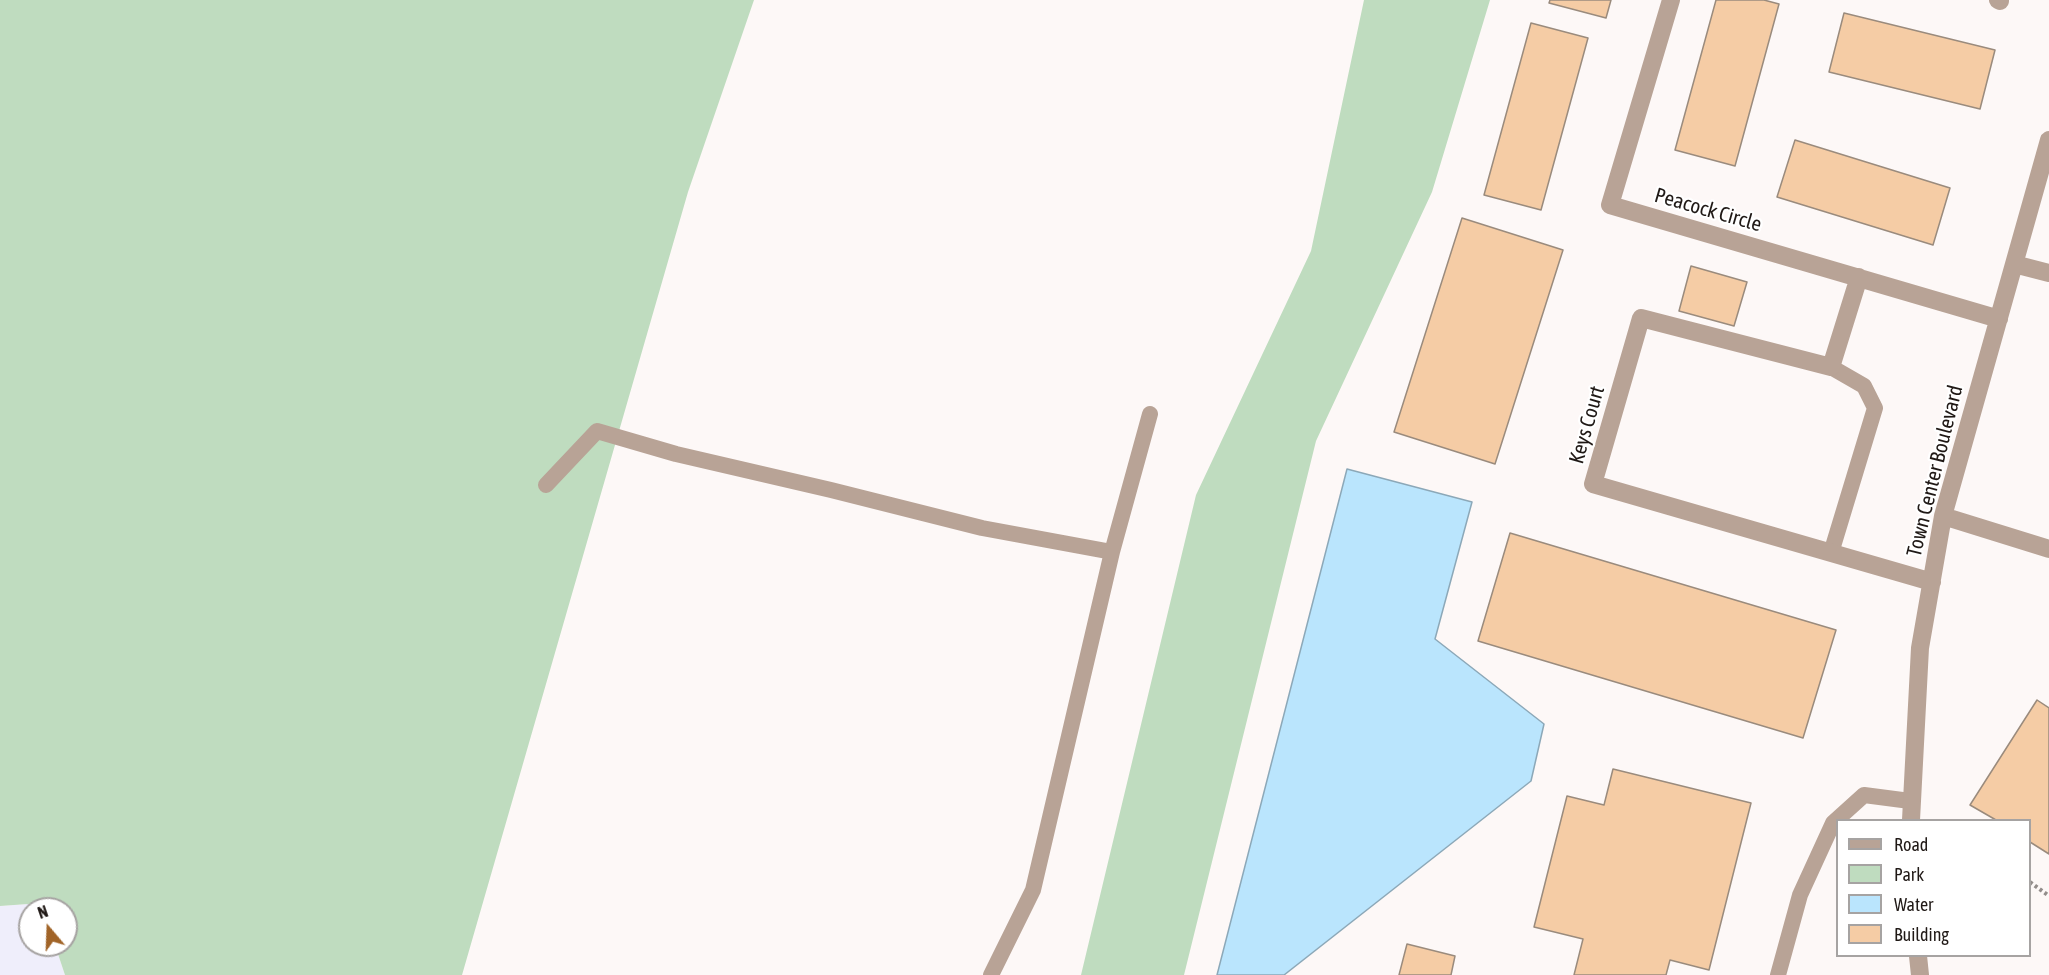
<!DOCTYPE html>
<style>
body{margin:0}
#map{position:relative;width:2049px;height:975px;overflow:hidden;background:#fdf8f7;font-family:"Asap Condensed",sans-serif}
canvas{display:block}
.legend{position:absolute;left:1836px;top:819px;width:195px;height:138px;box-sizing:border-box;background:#fff;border:2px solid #a6a3a2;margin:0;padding:8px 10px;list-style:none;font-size:18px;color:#201916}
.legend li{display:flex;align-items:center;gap:12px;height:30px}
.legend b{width:30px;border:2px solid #a6a3a2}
.north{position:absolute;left:18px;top:897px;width:60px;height:60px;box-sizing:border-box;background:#fff;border:2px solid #a6a3a2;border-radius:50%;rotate:341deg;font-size:16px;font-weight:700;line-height:24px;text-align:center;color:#201916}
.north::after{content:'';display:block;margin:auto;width:21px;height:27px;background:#a16428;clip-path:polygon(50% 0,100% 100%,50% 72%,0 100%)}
</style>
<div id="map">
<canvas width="2049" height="975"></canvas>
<ul class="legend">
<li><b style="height:8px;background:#b8a396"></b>Road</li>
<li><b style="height:16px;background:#bfdcbf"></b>Park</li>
<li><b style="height:16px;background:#bae5fd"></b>Water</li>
<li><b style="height:16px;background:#f5cca5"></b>Building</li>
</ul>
<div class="north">N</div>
</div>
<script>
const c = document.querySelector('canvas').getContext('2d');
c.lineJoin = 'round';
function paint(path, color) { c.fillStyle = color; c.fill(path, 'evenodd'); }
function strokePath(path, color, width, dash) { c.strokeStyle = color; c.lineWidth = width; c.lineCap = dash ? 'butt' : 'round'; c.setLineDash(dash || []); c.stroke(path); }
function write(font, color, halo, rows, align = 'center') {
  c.font = font + ' "Asap Condensed",sans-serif'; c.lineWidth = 4.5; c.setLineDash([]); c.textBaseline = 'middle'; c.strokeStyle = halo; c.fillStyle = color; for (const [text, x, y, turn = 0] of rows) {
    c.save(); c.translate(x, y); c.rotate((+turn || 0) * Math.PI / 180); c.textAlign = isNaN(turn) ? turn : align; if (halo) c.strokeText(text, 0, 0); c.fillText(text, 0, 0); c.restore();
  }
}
const commercial = new Path2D(`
 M42 903 44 909H30V945H55L65 975H0V906Z`);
const green = new Path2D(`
 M0 0H754L688 192 462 975H65L55 945H66V909H44L42 903 0 906Z
 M1364 0H1490L1432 192 1316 441 1184 975H1081L1196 495 1311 251Z`);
const water = new Path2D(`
 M1347 469 1472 502 1435 639 1544 724 1531 781 1284 975H1217Z`);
const building = new Path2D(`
 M1550 0H1611L1606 18 1549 3Z
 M1716 0H1764L1779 4 1735 166 1675 150Z
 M1844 13 1995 50 1980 109 1829 72Z
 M1531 23 1588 38 1541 210 1484 195Z
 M1795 140 1950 188 1933 245 1777 197Z
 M1462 218 1563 250 1495 464 1394 432Z
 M1691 266 1747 282 1734 326 1679 311Z
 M1510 533 1836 630 1803 738 1478 641Z
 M2037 700 2049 708V854L2030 842V820H1996L1970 805Z
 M1613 769 1751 803 1709 970 1670 960 1666 975H1574L1583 939 1534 927 1567 796 1604 805Z
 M1407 944 1455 956 1451 975H1399Z`);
const path = new Path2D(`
 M2030 882 2049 896`);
const lane = new Path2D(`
 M1831 367 1864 386 1875 408 1831 553
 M546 485 597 431 676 454 831 490 982 528 1112 552
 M991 975 1033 890 1112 552 1150 414
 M1778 975 1800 895 1833 823 1864 795 1910 801`);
const street = new Path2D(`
 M1671 0 1610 205 1999 319
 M1998 0 2000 1
 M2014 264 2049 273
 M1859 277 1831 367 1641 318 1593 484 1932 582
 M1943 516 2049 549
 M1911 820 1920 648 1943 516 2049 140
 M1918 956 1920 975`);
const streetNames = [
 ["Peacock Circle",1708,210,16],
 ["Keys Court",1587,425,-74],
 ["Town Center Boulevard",1935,471,-76]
];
paint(commercial, '#efeefb');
paint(green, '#bfdcbf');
paint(water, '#bae5fd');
strokePath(water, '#8ca8b8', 1.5);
paint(building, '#f5cca5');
strokePath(building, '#9a8b7d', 1.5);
strokePath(path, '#938d8b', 4, [3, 3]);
strokePath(lane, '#b8a396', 16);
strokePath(street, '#b8a396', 18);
write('21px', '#201916', '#fff', streetNames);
</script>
